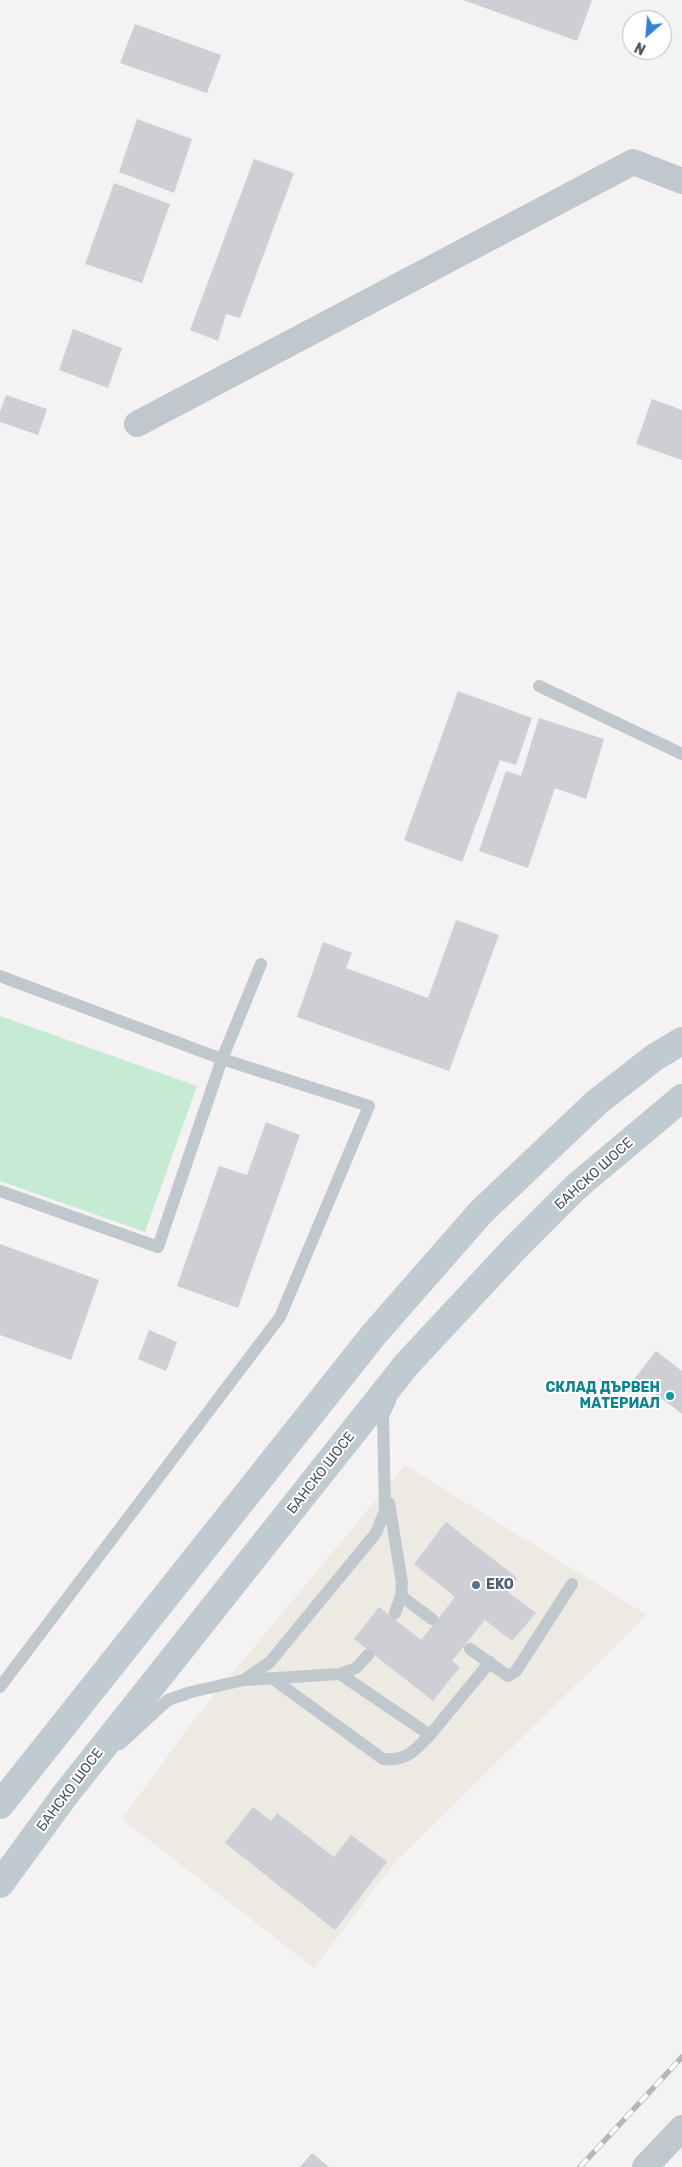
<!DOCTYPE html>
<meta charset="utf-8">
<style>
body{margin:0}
#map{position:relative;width:682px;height:2167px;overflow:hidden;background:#f4f2f3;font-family:Rubik,sans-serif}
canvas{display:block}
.north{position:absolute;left:622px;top:10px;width:50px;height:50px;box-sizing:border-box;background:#fff;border:1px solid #b7bcbf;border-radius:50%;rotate:207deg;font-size:14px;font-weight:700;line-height:20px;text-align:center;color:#4c575e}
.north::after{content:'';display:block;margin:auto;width:18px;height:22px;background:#3083d1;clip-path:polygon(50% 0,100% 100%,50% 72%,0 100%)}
</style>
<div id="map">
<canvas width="682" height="2167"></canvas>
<div class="north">N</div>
</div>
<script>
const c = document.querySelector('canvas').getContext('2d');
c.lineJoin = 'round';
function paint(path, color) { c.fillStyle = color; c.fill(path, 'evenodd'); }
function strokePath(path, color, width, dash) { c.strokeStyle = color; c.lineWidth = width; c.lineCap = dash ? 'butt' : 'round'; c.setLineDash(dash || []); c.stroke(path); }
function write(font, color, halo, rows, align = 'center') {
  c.font = font + ' Rubik,sans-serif'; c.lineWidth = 4; c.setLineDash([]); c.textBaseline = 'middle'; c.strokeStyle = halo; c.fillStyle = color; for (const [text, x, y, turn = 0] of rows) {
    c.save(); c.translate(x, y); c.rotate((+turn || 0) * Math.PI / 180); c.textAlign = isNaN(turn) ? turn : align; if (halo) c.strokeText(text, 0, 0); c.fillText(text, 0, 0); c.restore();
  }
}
const commercial = new Path2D(`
 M405 1465 647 1615 395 1862 314 1968 122 1819 196 1717Z`);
const green = new Path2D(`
 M0 1016 197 1086 145 1232 0 1181Z`);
const building = new Path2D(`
 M463 0H592L577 41Z
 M135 24 221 55 207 93 120 63Z
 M137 119 192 139 174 193 119 172Z
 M254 159 294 173 240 318 226 314 218 341 190 330Z
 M114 183 170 204 142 283 85 264Z
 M73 329 122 348 108 388 59 370Z
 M6 395 47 409 38 435 0 422V412Z
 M652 399 682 410V460L636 444Z
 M458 691 532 718 516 765 500 760 462 862 404 840Z
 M539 718 604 739 586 799 555 788 528 868 479 851 506 771 521 776Z
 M456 920 499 935 449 1071 297 1017 323 942 352 953 346 968 428 998Z
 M266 1122 300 1135 238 1308 177 1286 219 1166 247 1175Z
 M0 1244 99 1280 71 1360 0 1335Z
 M149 1330 177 1342 166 1371 138 1359Z
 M656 1351 682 1371V1414L635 1378Z
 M446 1522 517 1578 508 1592 536 1613 512 1641 485 1620 452 1661 460 1667 433 1701 354 1639 379 1607 421 1640 455 1597 414 1564Z
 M253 1807 271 1821 277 1813 334 1857 351 1835 387 1862 335 1930 225 1843Z
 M312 2153 329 2167H300Z`);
const service = new Path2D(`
 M539 686 682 754
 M0 976 222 1059 369 1106 280 1317 0 1687
 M0 1191 158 1247 222 1059 261 964
 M389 1503 402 1583 401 1596 395 1613
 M401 1596 432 1619
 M470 1649 508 1676 516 1671 572 1584
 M340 1674 430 1735 490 1662
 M273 1679 383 1759C407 1761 414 1751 430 1735
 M244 1680 340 1674 356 1668 368 1655
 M120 1744 168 1700 191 1692 244 1680 270 1662 376 1533 385 1511 383 1416 390 1401`);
const minor = new Path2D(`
 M137 424 633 162 682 181
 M645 2167 682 2128`);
const secondary = new Path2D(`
 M0 1805 375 1333 481 1212 597 1102 655 1057 682 1041
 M0 1884 65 1795 407 1364 515 1248 577 1186 682 1098`);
const rail = new Path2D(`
 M580 2167 682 2057`);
const markers = [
 [670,1396,5,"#0f9aa8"],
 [476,1585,5,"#5c6f8a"]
];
const streetNames = [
 ["БАНСКО ШОСЕ",594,1174,-42],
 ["БАНСКО ШОСЕ",321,1473,-52],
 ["БАНСКО ШОСЕ",70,1790,-53]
];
const cultureNames = [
 ["СКЛАД ДЪРВЕН",660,1388],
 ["МАТЕРИАЛ",660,1404]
];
const serviceNames = [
 ["EKO",486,1585]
];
paint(commercial, '#edeae3');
paint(green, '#c7ebd2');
paint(building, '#cdcfd4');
strokePath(service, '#c0c7cd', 12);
strokePath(minor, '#c0c7cd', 26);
strokePath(secondary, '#c0cad1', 28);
strokePath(rail, '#b5b8bb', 5.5);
strokePath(rail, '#fff', 4, [11]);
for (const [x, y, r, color] of markers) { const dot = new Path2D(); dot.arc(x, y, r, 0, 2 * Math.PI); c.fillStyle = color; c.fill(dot); strokePath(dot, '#fff', 2); }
write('14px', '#4c575e', '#fff', streetNames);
write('bold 14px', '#0d838f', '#fff', cultureNames, 'right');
write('bold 14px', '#4e5e75', '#fff', serviceNames, 'left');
</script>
